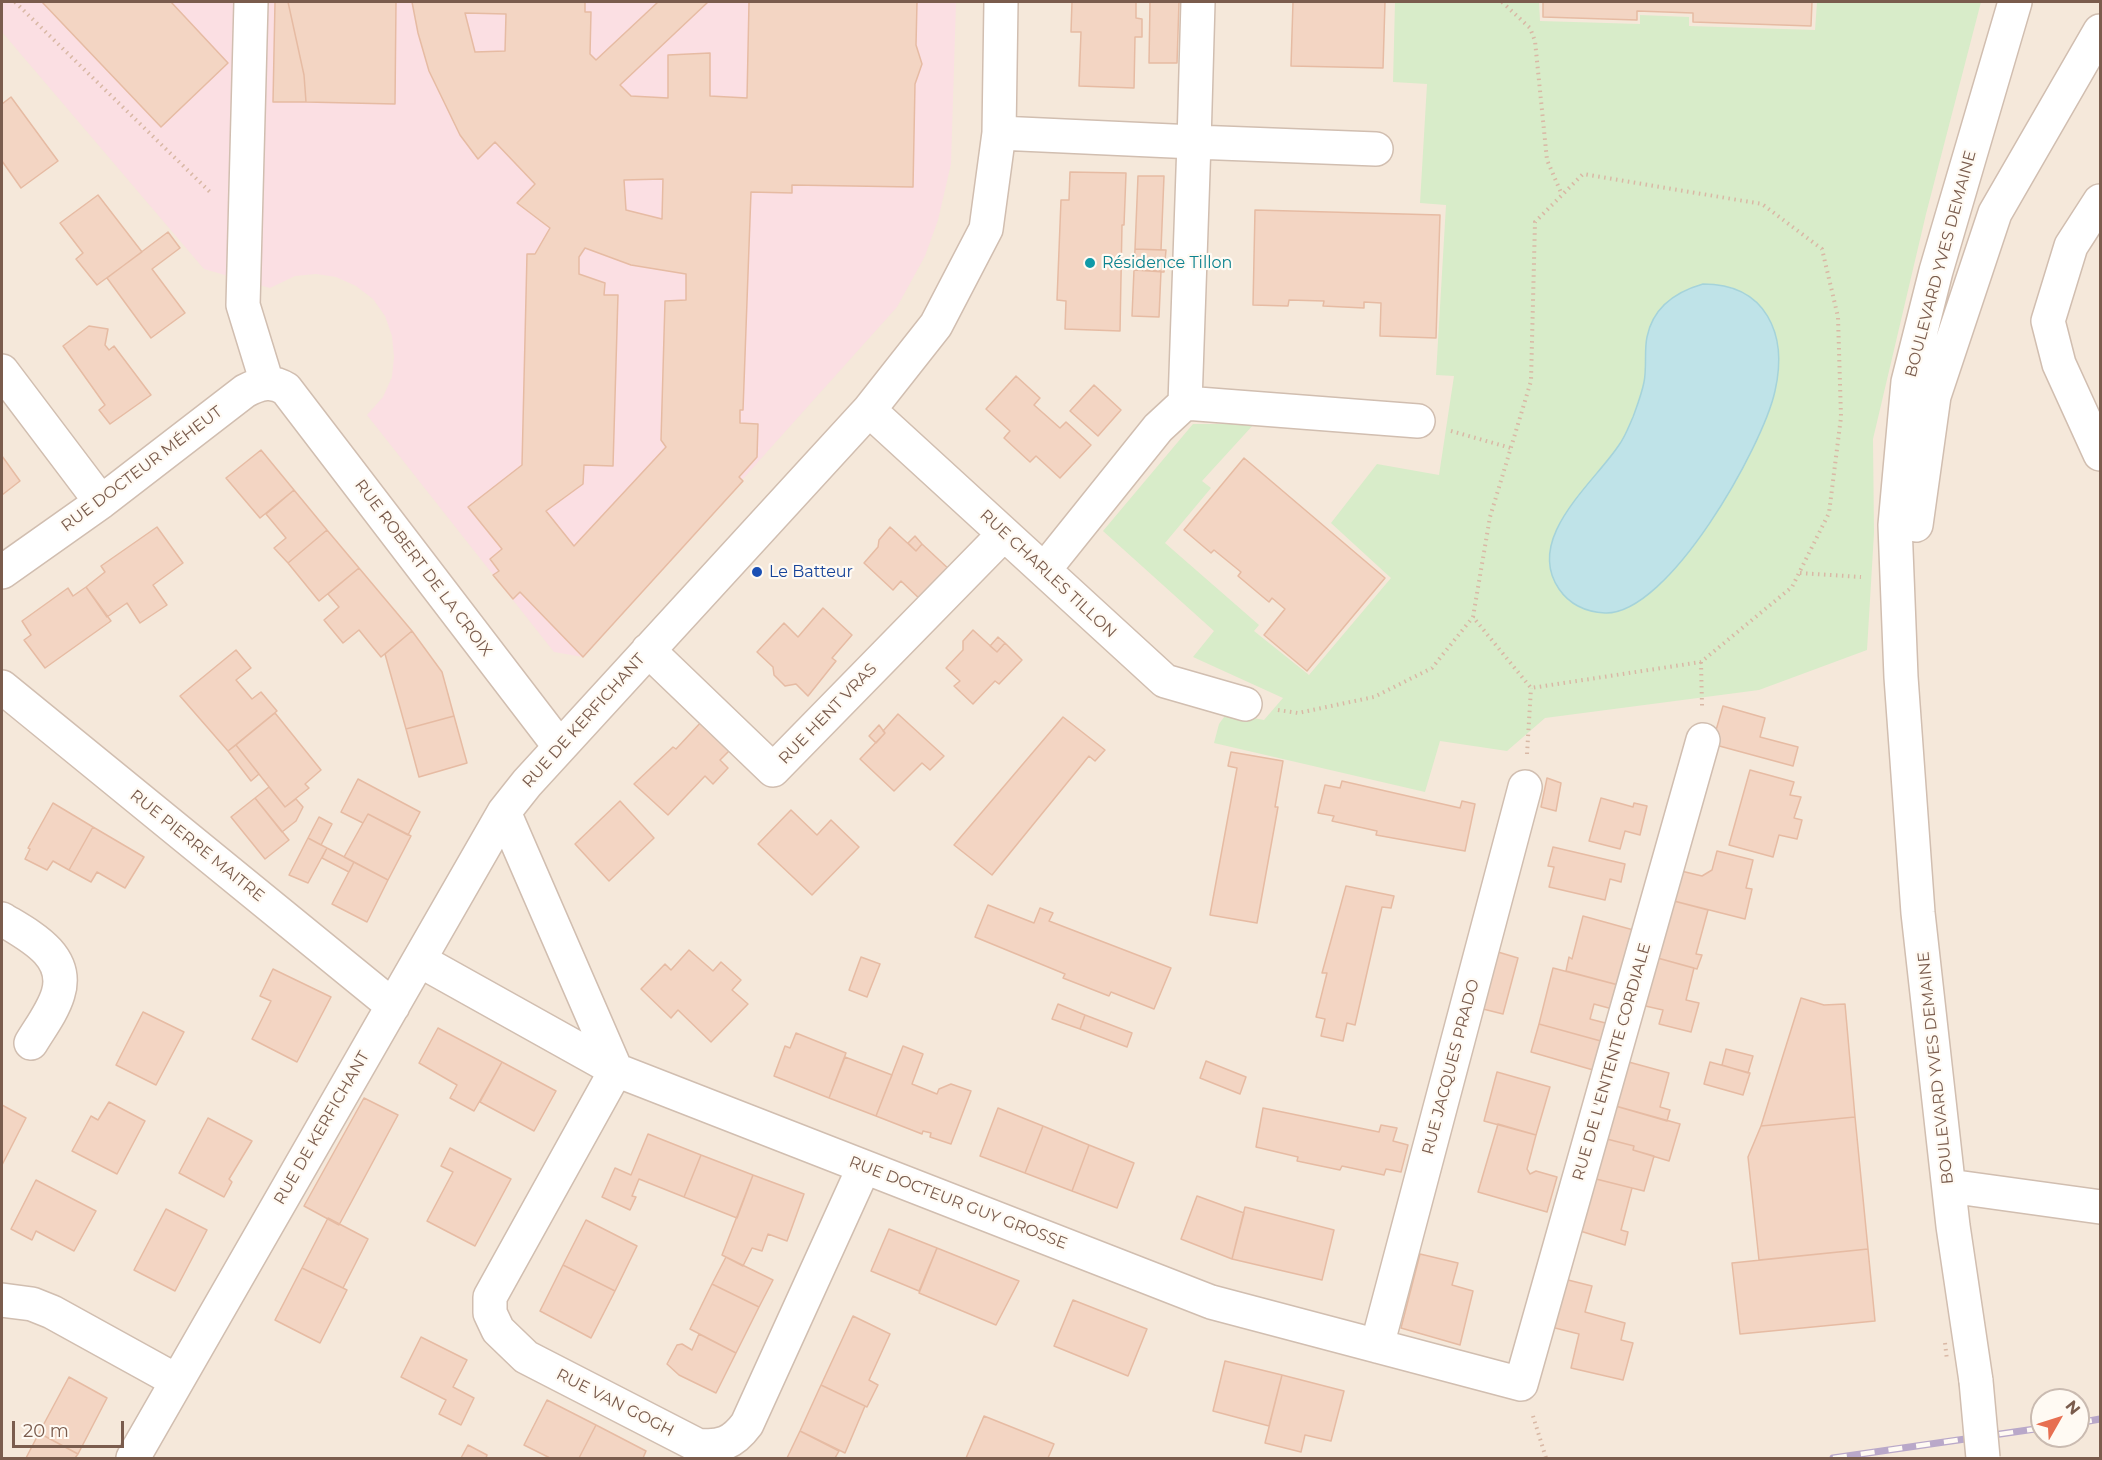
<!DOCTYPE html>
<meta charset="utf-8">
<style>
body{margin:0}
#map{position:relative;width:2102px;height:1460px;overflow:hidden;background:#fdf6ec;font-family:Montserrat,sans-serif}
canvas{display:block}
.frame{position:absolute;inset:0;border:3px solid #7a5c4d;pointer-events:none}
.north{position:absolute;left:2030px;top:1388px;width:60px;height:60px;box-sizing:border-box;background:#fffaf3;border:2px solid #cabbb1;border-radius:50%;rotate:51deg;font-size:16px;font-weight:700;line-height:24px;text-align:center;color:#7a5c4d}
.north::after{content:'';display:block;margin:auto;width:21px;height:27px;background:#e76f51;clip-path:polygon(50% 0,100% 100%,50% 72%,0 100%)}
.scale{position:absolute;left:12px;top:1421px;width:112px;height:27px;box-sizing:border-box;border:3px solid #7a5c4d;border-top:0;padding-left:8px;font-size:18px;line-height:21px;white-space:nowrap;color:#7a5c4d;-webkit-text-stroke:4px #fffaf3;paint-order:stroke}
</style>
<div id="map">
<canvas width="2102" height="1460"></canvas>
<div class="frame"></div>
<div class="north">N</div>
<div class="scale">20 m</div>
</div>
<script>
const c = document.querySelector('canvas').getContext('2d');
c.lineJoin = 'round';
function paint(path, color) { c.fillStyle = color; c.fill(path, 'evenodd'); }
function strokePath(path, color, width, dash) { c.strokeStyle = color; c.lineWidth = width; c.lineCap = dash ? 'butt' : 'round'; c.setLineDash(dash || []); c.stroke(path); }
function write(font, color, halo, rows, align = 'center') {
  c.font = font + ' Montserrat,sans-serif'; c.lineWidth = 4.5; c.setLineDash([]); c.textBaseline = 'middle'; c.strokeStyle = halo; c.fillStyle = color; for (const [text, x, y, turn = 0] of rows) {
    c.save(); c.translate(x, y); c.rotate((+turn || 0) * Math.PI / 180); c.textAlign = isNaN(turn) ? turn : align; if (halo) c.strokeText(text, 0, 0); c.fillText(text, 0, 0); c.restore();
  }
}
const residential = new Path2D(`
 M2 2H2100V1458H2ZM2042 1400H2078V1436H2042Z`);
const medical = new Path2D(`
 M2 2H956L951 164 938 220 925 256 897 307 583 657 554 652 367 415 383 397 392 377 394 357 392 336 385 316 373 299 356 286 336 277 316 274 295 276 270 288 204 269 2 32Z`);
const green = new Path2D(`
 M1395 2H1539L1540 21 1640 24V15L1689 17V26L1815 30 1817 2H1981L1926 214 1873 439 1874 533 1867 650 1759 690 1545 718 1507 751 1440 741 1425 792 1214 743 1219 724 1227 713 1264 720 1283 698 1193 657 1214 631 1103 531 1193 424H1254L1202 481 1211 488 1165 543 1259 625 1254 631 1309 675 1391 578 1331 523 1377 464 1439 475 1454 376 1436 375 1446 205 1420 203 1427 84 1393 82Z`);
const water = new Path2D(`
 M1703 284C1766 284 1788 334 1775 391 1763 446 1669 615 1605 613 1587 612 1570 605 1559 589 1524 538 1594 483 1619 445 1625 437 1629 426 1633 417 1637 406 1642 393 1644 382 1647 367 1644 351 1647 337 1653 307 1675 292 1703 284Z`);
const building = new Path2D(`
 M42 2H171L228 63 161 127Z
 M275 2H288L304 75 306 102H273Z
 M288 2H396L395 104 306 102 304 75Z
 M412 2H585V12H591L590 54 596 60 658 2H708L620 85 631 96 668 98V55L710 53V96L747 98 749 2H917L916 45 922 64 915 84 913 187 792 185V193L751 192 743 410H740V423L758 424 757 457 739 477 743 481 583 657 520 592 513 599 493 575 499 571 490 559 502 549 468 507 522 465 527 254H535L550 228 517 203 535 184 495 142 478 159 460 135 429 71 418 33ZM465 13 506 14 505 51 475 52ZM663 179 662 219 626 210 624 180ZM585 248 631 265 686 274V300L665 301 661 440 666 447 574 546 546 511 583 484 584 465 613 466 618 295H604L605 283 579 274V257Z
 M1072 2H1136V18L1142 19V37H1135L1134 88 1079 86 1081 32H1071Z
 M1150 2H1179L1177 63H1149Z
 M1293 2H1385L1383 68 1291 66Z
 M1543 2H1812L1811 26 1693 22V13L1637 11V20L1543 17Z
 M11 97 58 161 21 188 2 161V104Z
 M1070 172 1126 173 1124 225H1122L1120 331 1065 329 1066 301 1057 300 1061 200H1069Z
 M1138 176H1164L1161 250 1135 249Z
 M98 195 142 252 97 285 76 259 83 253 60 223Z
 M1255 210 1440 215 1436 338 1380 336 1381 303 1364 302V308L1323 306 1324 301 1289 300 1288 306 1253 305Z
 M168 232 180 248 152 269 185 313 151 338 107 278Z
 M1135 249 1166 250 1164 272 1134 270Z
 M1134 270 1161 271 1159 317 1132 316Z
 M89 326 108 329 105 345 109 350 114 346 151 395 110 424 99 410 105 405 63 346Z
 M1016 376 1040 398 1034 405 1060 428 1066 422 1091 445 1060 478 1036 456 1030 462 1004 438 1010 431 986 409Z
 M1094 385 1121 410 1098 436 1070 411Z
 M261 450 294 490 260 518 226 478Z
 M2 456 20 481 2 495Z
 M1244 458 1385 578 1307 671 1264 635 1285 609 1272 598 1269 602 1238 576 1241 572 1214 550 1211 553 1184 530Z
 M294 490 327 530 288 563 274 548 286 538 266 514Z
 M157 527 183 563 153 585 167 605 140 623 127 603 107 617 86 587 105 572 101 566Z
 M890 527 916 551 922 544 952 572 923 602 901 581 893 590 864 563 878 547 879 540Z
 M327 530 359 568 319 601 288 563Z
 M915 536 922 544 916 551 908 543Z
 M359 568 412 631 381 657 359 630 343 643 324 620 339 607 328 594Z
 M86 587 111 621 45 668 24 640 31 635 22 621 68 588 73 596Z
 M823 608 852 635 832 658 836 661 808 696 796 684 785 686 774 675 773 667 757 652 784 623 798 637Z
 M973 630 997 652 1005 643 1022 660 999 684 995 681 973 704 954 686 960 681 946 668 963 650V641Z
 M412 631 442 672 454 716 406 729 385 654Z
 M998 637 1005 643 997 652 990 646Z
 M236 650 251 668 236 680 252 699 261 692 277 711 228 751 180 696Z
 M1723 706 1765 718 1760 737 1798 747 1793 766 1712 744Z
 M275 713 321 770 305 784 309 788 285 807 236 745Z
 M898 714 944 756 930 770 922 763 894 791 860 759 885 733 883 731Z
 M454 716 467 763 419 777 406 729Z
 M1063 717 1105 750 1095 761 1089 756 992 875 954 845Z
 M703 720 732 748 720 760 728 768 713 784 705 776 668 815 634 784 673 747 676 749Z
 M879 725 885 733 876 743 869 736Z
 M236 745 259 774 251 781 228 751Z
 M1231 752 1283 761 1275 807H1278L1257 923 1210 915 1237 768 1228 766Z
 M1750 770 1794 782 1790 795 1801 797 1794 818 1802 820 1797 839 1779 835 1773 857 1729 845Z
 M1547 778 1561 783 1556 811 1541 807Z
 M358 779 420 812 408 835 368 814 363 823 341 812Z
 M1342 781 1460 808 1462 801 1475 804 1465 851 1376 835 1377 831 1332 821 1334 816 1318 813 1325 785 1340 788Z
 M269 787 285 807 296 799 303 807 296 821 282 832 255 798Z
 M255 798 289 840 265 859 231 817Z
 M1601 798 1633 807 1634 803 1647 806 1640 835 1625 831 1620 849 1589 841Z
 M620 801 654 838 609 881 575 844Z
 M53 803 93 827 69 870 53 861 47 870 25 859 30 849 28 848Z
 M791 810 817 835 831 820 859 847 812 895 758 844Z
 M368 814 411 836 388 880 344 857Z
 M319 817 332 824 321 845 308 838Z
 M93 827 144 857 125 888 97 872 91 882 69 870Z
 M308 838 327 848 308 883 289 875Z
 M1553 847 1625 864 1621 882 1610 879 1605 900 1549 887 1554 867 1548 866Z
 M327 848 354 862 349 872 322 858Z
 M1717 851 1753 860 1746 888 1752 889 1745 919 1670 900 1677 870 1702 876 1712 870Z
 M354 862 388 880 367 922 332 904Z
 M1346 886 1394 896 1391 908 1382 907 1355 1025 1347 1023 1343 1041 1321 1036 1325 1019 1316 1017 1327 973H1322Z
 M1670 900 1708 910 1696 954 1702 955 1697 969 1654 957Z
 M988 905 1034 923 1040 908 1053 913 1049 921 1171 968 1154 1009 1111 992 1109 996 1063 978 1065 974 975 937Z
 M1583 916 1637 931 1622 986 1566 971 1569 957 1572 959Z
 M689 950 713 971 721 962 741 980 732 990 748 1004 711 1042 678 1010 671 1018 641 989 665 964 671 970Z
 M1498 952 1518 958 1503 1014 1483 1009Z
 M861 957 880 964 867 997 849 990Z
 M1654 957 1694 968 1686 1000 1699 1003 1691 1032 1659 1024 1663 1010 1641 1005Z
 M1553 968 1622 986 1616 1010 1594 1004 1590 1019 1613 1025 1608 1043 1539 1024Z
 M273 969 331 997 297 1062 252 1039 271 1001 260 996Z
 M1801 998 1824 1005 1845 1004 1855 1117 1761 1126Z
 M1058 1004 1085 1015 1080 1029 1052 1019Z
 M143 1012 184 1032 156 1085 116 1065Z
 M1085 1015 1132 1033 1127 1047 1080 1029Z
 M1539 1024 1608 1043 1600 1072 1531 1052Z
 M438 1028 502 1062 474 1111 450 1098 457 1085 419 1063Z
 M796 1033 846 1053 829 1098 774 1076 785 1046 790 1048Z
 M903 1046 923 1054 912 1084 937 1094 939 1089 951 1084 971 1091 951 1144 930 1137 931 1133 923 1131 922 1134 876 1116Z
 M1726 1049 1753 1056 1748 1073 1722 1065Z
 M845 1057 892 1075 876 1116 829 1098Z
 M1206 1061 1246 1077 1240 1094 1200 1078Z
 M1625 1061 1669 1073 1660 1107 1670 1110 1667 1121 1612 1105Z
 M502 1062 556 1091 534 1131 480 1102Z
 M1710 1062 1750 1073 1743 1095 1704 1084Z
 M1497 1072 1550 1087 1536 1135 1484 1121Z
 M364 1098 398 1115 339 1225 304 1206Z
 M109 1102 145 1121 117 1174 72 1151 91 1116 98 1120Z
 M2 1105 26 1118 2 1165Z
 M1612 1105 1680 1124 1669 1161 1633 1150 1634 1146 1603 1138Z
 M998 1108 1043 1126 1025 1173 980 1156Z
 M1263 1108 1379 1132 1381 1125 1397 1128 1393 1141 1408 1145 1401 1172 1386 1169 1384 1175 1342 1166 1340 1170 1297 1161 1298 1157 1256 1147Z
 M1855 1117 1868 1249 1759 1260 1748 1157 1761 1126Z
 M208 1118 252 1141 229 1179 232 1182 224 1197 179 1173Z
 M1498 1124 1536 1135 1527 1169 1530 1174 1536 1171 1557 1177 1547 1212 1478 1192Z
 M1043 1126 1089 1145 1072 1191 1025 1173Z
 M648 1134 701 1155 684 1197 639 1179 632 1196 636 1197 630 1210 602 1197 615 1168 631 1175Z
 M1603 1138 1634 1146 1633 1150 1654 1156 1644 1191 1592 1178Z
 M1089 1145 1134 1163 1117 1208 1072 1191Z
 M450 1148 511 1179 475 1246 427 1221 453 1172 441 1166Z
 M701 1155 753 1175 737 1218 684 1197Z
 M753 1175 804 1194 787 1241 768 1234 762 1251 752 1248 743 1266 722 1255Z
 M1592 1178 1632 1188 1621 1230 1628 1232 1625 1245 1577 1230Z
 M36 1180 96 1211 74 1251 36 1231 32 1240 11 1229Z
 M1197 1196 1244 1213 1232 1259 1181 1239Z
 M1245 1207 1334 1230 1322 1280 1232 1259Z
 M166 1209 207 1230 175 1291 134 1270Z
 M328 1218 368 1239 343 1288 302 1268Z
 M586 1220 637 1246 615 1291 563 1265Z
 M889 1229 937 1248 919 1291 871 1271Z
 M937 1248 1019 1281 996 1325 919 1293Z
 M1868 1249 1875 1321 1740 1334 1732 1263Z
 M1420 1254 1458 1263 1452 1285 1473 1291 1460 1345 1401 1328Z
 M726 1257 773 1280 759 1307 712 1284Z
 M563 1265 615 1291 591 1338 540 1311Z
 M302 1268 347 1290 320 1343 275 1320Z
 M1564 1279 1592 1286 1585 1312 1625 1323 1621 1340 1633 1343 1623 1380 1571 1368 1579 1334 1551 1327Z
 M712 1284 759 1307 736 1353 690 1329Z
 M1073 1300 1147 1329 1128 1376 1054 1346Z
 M853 1316 890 1334 869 1380 878 1385 867 1407 821 1385Z
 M699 1334 736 1353 716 1393 679 1375 667 1364 677 1345 682 1344 692 1350Z
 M421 1337 467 1360 453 1387 474 1398 461 1425 439 1414 446 1400 401 1377Z
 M1225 1361 1282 1375 1269 1426 1213 1411Z
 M1282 1375 1344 1391 1331 1441 1305 1435 1301 1452 1265 1443Z
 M69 1377 107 1398 78 1454 39 1433Z
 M821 1385 865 1406 845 1453 800 1431Z
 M547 1400 596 1425 579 1458H550L524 1445Z
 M984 1416 1054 1444 1048 1458H966Z
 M596 1425 646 1451 643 1458H579Z
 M800 1431 839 1451 835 1458H787Z
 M39 1433 78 1454 75 1458H26Z
 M468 1445 487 1455 486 1458H461Z`);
const path = new Path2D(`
 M15 2 210 192
 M1502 2 1530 28 1535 41 1547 160 1562 195
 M1451 431 1511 448
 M1800 573 1861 577
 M1701 662 1702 706
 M1278 710 1298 713 1374 697 1432 668 1473 617 1490 517 1531 381 1535 222 1583 174 1762 204 1822 249 1838 317 1841 417 1829 513 1792 587 1701 662 1531 688 1473 617
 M1527 754 1531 688
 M1533 1416 1546 1458`);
const minor = new Path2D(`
 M251 2 243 305 267 383
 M1198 2 1194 142 1376 149
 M999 133 1194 142 1185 403 1158 428 1044 570
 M2100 201 2071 246 2048 321 2059 364 2100 454
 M2 371 101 502
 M1185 403 1418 421
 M869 410 1165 681 1245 704
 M1916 525 1934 396 1995 213 2100 31
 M2 572 101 502 245 391C260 383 272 380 286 389L560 747
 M648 650 773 770 1004 534
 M2 687 393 1006
 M504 812 616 1070
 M2 919C28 935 70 955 58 994 53 1011 40 1028 31 1043
 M419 960 616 1070 1211 1302 1521 1384 1703 740
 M616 1070 490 1297V1313L498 1330 526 1357 697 1445C720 1448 733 1443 747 1424L864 1167
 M1949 1186 2100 1207
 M2 1300 32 1304 52 1312 177 1381
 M1377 1346 1525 787
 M1976 1381 1953 1226 1918 913 1901 677 1895 525 1908 382 1936 271 2015 2
 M133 1458 504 812 527 783 869 410 936 325 986 229 999 133 1001 2`);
const rail = new Path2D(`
 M2078 1423 2100 1419
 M1833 1458 2042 1428`);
const pathBridge = new Path2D(`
 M1945 1343 1947 1360`);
const minorBridge = new Path2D(`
 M1976 1381 1983 1458`);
const markers = [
 [1090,263,6,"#0f9aa8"],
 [757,572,6,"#1a4fb4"]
];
const cultureNames = [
 ["Résidence Tillon",1102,263]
];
const streetNames = [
 ["BOULEVARD YVES DEMAINE",1941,264,-75],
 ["RUE DOCTEUR MÉHEUT",142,469,-37],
 ["RUE ROBERT DE LA CROIX",423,568,53],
 ["RUE CHARLES TILLON",1048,574,43],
 ["RUE HENT VRAS",828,714,-46],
 ["RUE DE KERFICHANT",584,721,-48],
 ["RUE PIERRE MAITRE",197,846,39],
 ["RUE DE L'ENTENTE CORDIALE",1612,1062,-74],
 ["RUE JACQUES PRADO",1451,1067,-75],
 ["BOULEVARD YVES DEMAINE",1936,1068,-96],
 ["RUE DE KERFICHANT",322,1128,-60],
 ["RUE DOCTEUR GUY GROSSE",958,1203,21],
 ["RUE VAN GOGH",615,1403,27]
];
const transitNames = [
 ["Le Batteur",769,572]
];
paint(residential, '#f5e8da');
paint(medical, '#fbdfe3');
paint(green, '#d8ecc9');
paint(water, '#bfe3e8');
strokePath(water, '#a5d3da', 1.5);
paint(building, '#f3d5c3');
strokePath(building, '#e6bba3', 1.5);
strokePath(minor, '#d1beb0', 36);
strokePath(path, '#d9b8a5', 4, [1.5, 4.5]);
strokePath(minor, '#fff', 33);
strokePath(rail, '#b9a8c9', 7);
strokePath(rail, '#fffaf3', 4.5, [14]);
strokePath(minorBridge, '#d1beb0', 36, []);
strokePath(pathBridge, '#d9b8a5', 4, [1.5, 4.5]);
strokePath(minorBridge, '#fff', 33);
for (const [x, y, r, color] of markers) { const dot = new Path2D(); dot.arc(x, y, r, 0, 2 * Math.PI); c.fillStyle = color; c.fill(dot); strokePath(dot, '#fffaf3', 2); }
write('16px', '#0d838f', '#fffaf3', cultureNames, 'left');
write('16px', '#7a5c4d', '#fffaf3', streetNames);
write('16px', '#164399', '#fffaf3', transitNames, 'left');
</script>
